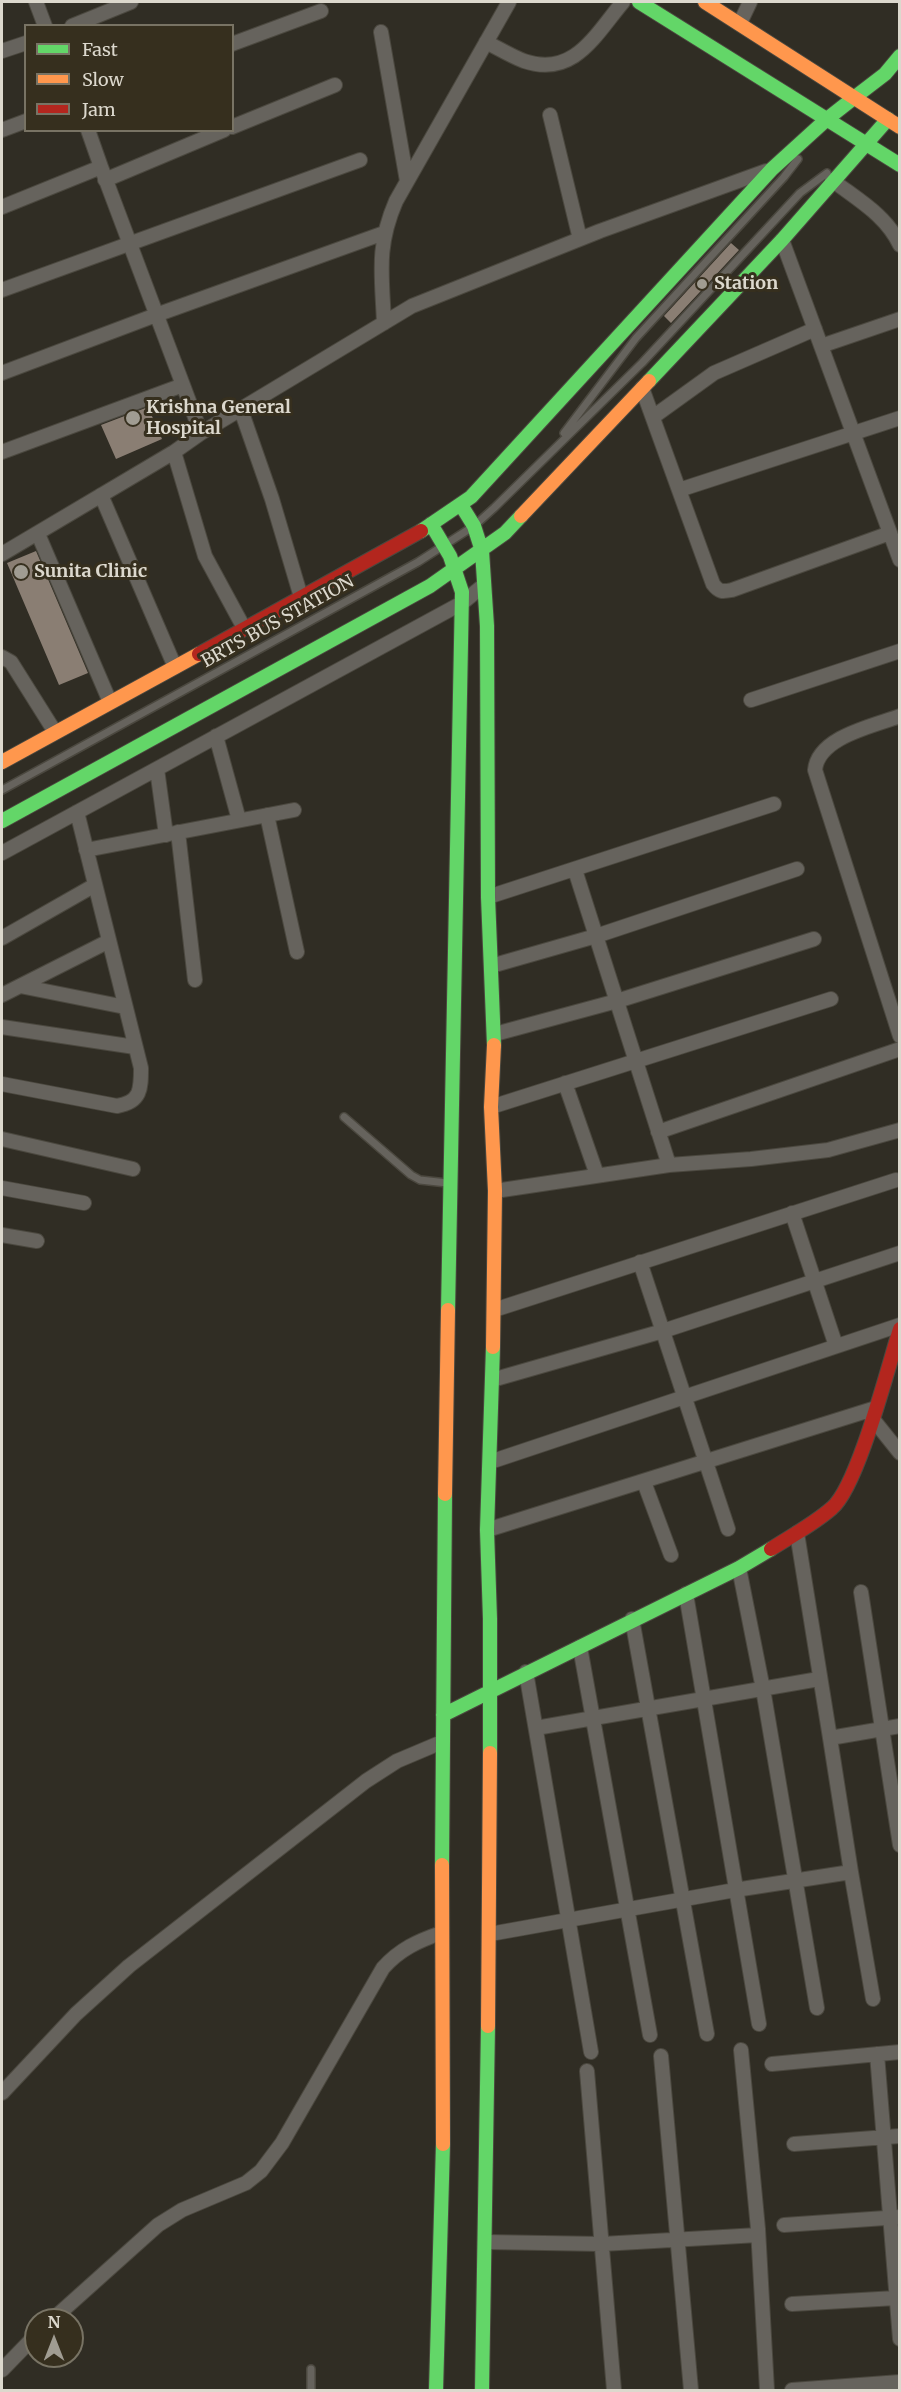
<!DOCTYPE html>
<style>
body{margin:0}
#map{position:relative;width:901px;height:2392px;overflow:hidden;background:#302d24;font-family:Merriweather,serif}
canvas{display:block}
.frame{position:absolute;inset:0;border:3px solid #dcd8cd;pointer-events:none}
.legend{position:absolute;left:24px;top:24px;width:210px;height:108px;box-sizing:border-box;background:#362f1e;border:2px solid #787364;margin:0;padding:8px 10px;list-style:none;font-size:18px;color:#dcd8cd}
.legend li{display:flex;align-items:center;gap:12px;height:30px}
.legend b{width:30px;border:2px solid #787364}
.north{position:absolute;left:24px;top:2308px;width:60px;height:60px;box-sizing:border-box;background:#362f1e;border:2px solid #787364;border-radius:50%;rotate:0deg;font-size:16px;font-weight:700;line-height:24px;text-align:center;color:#dcd8cd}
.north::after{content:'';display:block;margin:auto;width:21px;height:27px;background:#a09c92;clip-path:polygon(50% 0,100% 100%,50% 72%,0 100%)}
</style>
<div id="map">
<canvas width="901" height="2392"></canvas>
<div class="frame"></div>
<ul class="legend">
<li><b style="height:8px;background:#63d668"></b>Fast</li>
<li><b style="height:8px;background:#ff974d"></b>Slow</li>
<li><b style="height:8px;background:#b3261e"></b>Jam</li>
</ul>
<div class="north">N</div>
</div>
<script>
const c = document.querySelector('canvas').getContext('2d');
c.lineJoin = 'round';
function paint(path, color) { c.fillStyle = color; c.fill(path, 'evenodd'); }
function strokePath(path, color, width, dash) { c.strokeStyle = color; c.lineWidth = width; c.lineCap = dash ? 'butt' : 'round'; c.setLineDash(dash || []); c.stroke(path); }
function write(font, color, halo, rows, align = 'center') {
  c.font = font + ' Merriweather,serif'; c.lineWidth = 6; c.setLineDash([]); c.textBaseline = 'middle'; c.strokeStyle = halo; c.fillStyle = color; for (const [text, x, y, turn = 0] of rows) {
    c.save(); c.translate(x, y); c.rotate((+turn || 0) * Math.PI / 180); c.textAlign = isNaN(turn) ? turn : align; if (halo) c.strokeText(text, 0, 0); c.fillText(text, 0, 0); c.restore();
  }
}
const building = new Path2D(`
 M731 243 739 250 671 323 664 316Z
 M148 407 162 439 116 459 101 425Z
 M36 551 88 673 59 685 7 563Z`);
const lane = new Path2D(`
 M564 433 636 338 784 177 798 159
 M2 790 418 562 474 526 494 508 642 363 800 193 827 173
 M344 1117 411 1175 420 1180 447 1183
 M311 2369V2390`);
const street = new Path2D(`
 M36 2 45 26
 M740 23 750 2
 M72 26 131 2
 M381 32 407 181
 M486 42C498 48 511 56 524 61 574 78 595 35 623 2
 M232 44 321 11
 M2 51 26 43
 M550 115 580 239
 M232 127 335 85
 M2 130 26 121
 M101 167 201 433 412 306 600 231 766 171
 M105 180 224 130
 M832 180C858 200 886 215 900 245
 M2 207 101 167 88 130
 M782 240 900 560
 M2 290 360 160
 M384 323C382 275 376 247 396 201L509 2
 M821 346 900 319
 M2 373 156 315 384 233
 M642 388 713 584C719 592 722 592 732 590L890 533
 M241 410 272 499 301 597
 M653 417 714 373 815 329
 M2 452 183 385
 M174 452 205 556 244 628
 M679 490 900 418
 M101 495 175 667
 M38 534 110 702
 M2 554 174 452 201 433
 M2 657 11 662 55 732
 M751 700 900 651
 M900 716C873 726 818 737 815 770L900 1036
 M216 736 239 820
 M157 769 166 835
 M267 815 297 952
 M178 832 195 980
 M86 850 294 810
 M2 853 462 603 484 585
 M575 870 669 1165
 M488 897 774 804
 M2 938 95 885
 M491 966 596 936 797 869
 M20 986 125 1007
 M2 995 109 941
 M2 1027 135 1047
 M495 1034 617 1001 814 939
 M565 1083 597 1175
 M2 1084 117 1106C141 1102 141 1089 141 1068L77 812
 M491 1107 831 999
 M658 1132 900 1049
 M2 1139 133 1169
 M2 1188 84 1203
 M495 1191 669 1165 751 1159 828 1150 900 1130
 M792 1213 836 1346
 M2 1235 37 1241
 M640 1262 728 1529
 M494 1310 896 1180
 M492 1380 663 1331 900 1253
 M872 1418 900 1453
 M490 1462 900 1325
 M644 1482 671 1555
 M487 1530 876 1408
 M797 1533 830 1738 900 1726
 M739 1568 763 1689 817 2008
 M861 1592 900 1845
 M686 1594 759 2024
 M632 1619 707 2034
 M580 1647 650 2035
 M526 1672 591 2052
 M536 1728 819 1679
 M851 1872 873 1999
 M490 1934 735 1890 851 1872 830 1738
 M741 2050 758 2229 767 2390
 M877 2054 900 2339
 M661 2056 691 2390
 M772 2064 900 2052
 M587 2071 614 2390
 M2 2093 76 2014 129 1966 366 1781 397 1761 442 1742
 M794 2144 900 2136
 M784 2225 900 2217
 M486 2242 602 2244 758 2235
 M792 2304 896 2298
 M52 2320 158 2225 182 2210 246 2183 261 2171 282 2143 383 1968C400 1949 418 1941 441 1933
 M2 2370 36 2335
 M792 2390 900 2382`);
const fast = new Path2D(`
 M639 2 900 165
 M855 97 885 74 900 56
 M649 381 782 240 888 119
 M461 505 474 526 482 551 487 626 488 897 494 1045
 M431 524 450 556 462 592 448 1310
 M421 531 471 497 772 169 827 119 855 97
 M2 821 430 586 505 533 521 516
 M443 1715 739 1568 771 1549
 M490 1753V1619L487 1530 493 1347
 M442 1865 445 1494
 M436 2390 443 2144
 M482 2390 488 2026`);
const slow = new Path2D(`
 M705 2 900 127
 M521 516 649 381
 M2 762 199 654
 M493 1347 495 1191 491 1107 494 1045
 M445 1494 448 1310
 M442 1865 443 2144
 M488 2026 490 1753`);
const jam = new Path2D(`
 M199 654 421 531
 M771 1549C791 1536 814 1524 832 1508 858 1486 888 1367 900 1329`);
const markers = [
 [702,284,6,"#a09c92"],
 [133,418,8,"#a09c92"],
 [21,572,8,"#a09c92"]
];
const poiNames = [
 ["Station",714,284],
 ["Krishna General",146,408],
 ["Hospital",146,429],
 ["Sunita Clinic",34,572]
];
const streetNames = [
 ["BRTS BUS STATION",278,622,-29]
];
paint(building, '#8a7e73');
strokePath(lane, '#4b483f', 10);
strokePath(street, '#4b483f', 16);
strokePath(fast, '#4b483f', 16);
strokePath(slow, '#4b483f', 16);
strokePath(jam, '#4b483f', 16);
strokePath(lane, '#66635d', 7);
strokePath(street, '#66635d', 14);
strokePath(fast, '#63d668', 14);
strokePath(slow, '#ff974d', 14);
strokePath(jam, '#b3261e', 14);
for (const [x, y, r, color] of markers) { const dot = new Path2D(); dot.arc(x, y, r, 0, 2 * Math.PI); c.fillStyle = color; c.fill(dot); strokePath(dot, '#362f1e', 2); }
write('bold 18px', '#dcd8cd', '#362f1e', poiNames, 'left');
write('18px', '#dcd8cd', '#362f1e', streetNames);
</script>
